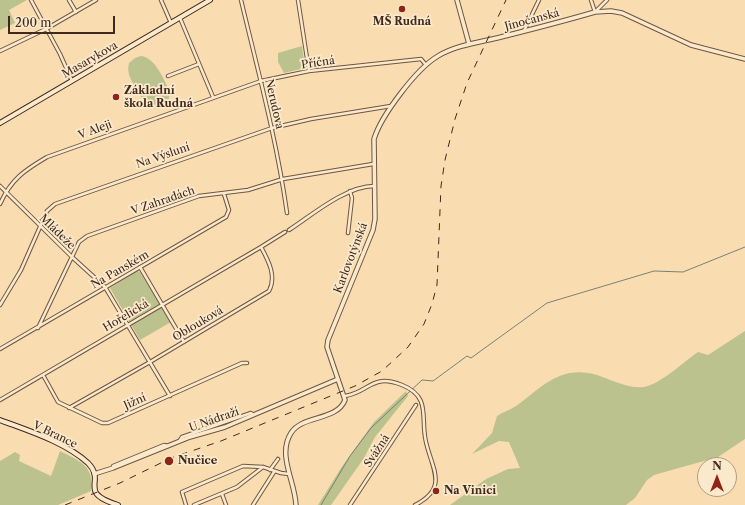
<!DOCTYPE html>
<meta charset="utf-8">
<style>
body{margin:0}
#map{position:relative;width:745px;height:505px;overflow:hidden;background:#f9ddb1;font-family:"Libre Caslon Text",serif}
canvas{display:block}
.north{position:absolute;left:697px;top:457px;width:40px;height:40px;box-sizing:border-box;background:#fbe9cc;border:1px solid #b09c86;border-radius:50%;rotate:0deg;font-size:11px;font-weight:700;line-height:16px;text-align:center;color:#40281d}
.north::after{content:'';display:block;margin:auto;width:14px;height:18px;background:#8f2418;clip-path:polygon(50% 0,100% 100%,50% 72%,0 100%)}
.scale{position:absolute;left:8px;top:16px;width:107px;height:18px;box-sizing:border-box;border:2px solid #40281d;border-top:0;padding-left:5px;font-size:12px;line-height:14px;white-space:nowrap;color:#40281d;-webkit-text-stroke:3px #fbe9cc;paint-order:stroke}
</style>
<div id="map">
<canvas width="745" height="505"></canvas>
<div class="north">N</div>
<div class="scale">200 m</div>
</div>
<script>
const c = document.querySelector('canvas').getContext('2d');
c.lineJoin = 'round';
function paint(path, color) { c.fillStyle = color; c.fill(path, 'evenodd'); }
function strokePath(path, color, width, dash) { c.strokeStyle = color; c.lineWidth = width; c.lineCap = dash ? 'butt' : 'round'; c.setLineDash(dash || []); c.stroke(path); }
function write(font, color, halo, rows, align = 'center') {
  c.font = font + ' "Libre Caslon Text",serif'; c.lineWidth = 3.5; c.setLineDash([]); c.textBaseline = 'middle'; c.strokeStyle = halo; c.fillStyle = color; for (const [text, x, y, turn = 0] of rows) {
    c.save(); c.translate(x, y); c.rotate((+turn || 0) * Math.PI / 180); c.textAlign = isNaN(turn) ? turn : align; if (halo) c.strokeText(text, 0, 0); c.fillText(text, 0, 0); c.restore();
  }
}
const green = new Path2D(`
 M0 0H27L9 10 15 23 0 30Z
 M302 46 305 68 284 73 278 62V53Z
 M141 56C156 58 163 79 170 91L168 103C153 117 144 102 137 90 132 81 126 74 129 63L135 58Z
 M137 271 140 272 171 322 140 340 110 288Z
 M745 331V439L718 457 654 475 647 480 635 498 626 505H450L486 479 508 469 520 468 509 442 499 441 472 454 492 433 497 416C503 412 510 410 516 406 542 387 561 364 597 375 611 380 629 389 644 387 661 384 683 362 698 352L708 355Z
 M406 391 408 396 375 437 364 458 331 505H318L341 468 374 422Z
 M60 451C81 462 94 465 91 491L58 505H0V461L15 452 20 455 19 461 51 476Z`);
const stream = new Path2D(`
 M321 505 350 456 371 428 422 380 433 381 467 356 471 358 547 303 654 271 683 272 745 247`);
const minor = new Path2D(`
 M31 0 60 54 72 81
 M69 0 76 12
 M161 0 171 23
 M241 0C258 71 277 141 287 213
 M298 0 309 71
 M591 0 595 12 607 0
 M180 18 213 97
 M524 31 539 0
 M0 51 46 29 96 0
 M168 76 199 64
 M0 186 72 257 105 287 170 396
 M0 204C11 179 25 170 47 157L261 81 309 71 421 59 426 65
 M289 230C312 215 346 186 374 186
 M348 233 352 198 350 191
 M140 267 184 342
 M0 305 21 270 47 211 55 204 272 128 311 119 391 106
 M38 328 79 242 87 236 199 196 248 190 283 179 373 164
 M0 349 226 217 229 210 224 194
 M43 375 58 402 102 423H108L242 363H247
 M345 396C370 392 371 373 402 385 432 397 420 418 426 442 432 469 449 488 415 505
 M0 400 261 247
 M69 408 150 362 269 291C277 276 268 260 261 247L285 232
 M180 440 182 437 251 413 253 415
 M113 468V466L164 445 168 446
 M270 470 278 459
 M222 494 226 505
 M186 505 182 492 243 466 263 467 281 473 289 474
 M194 505 237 487 263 467
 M253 505 274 472
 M350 505 416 405`);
const tertiary = new Path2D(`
 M457 0 469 44
 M94 474 113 468 190 437 225 427 338 379
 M296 505C295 481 277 455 291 433 302 415 337 421 345 400L327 347 328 340 373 230 375 219 374 139C381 116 416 69 438 56 456 45 481 42 501 37 533 29 564 21 595 12L611 11 622 13 691 45 745 59`);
const secondary = new Path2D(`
 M0 123 210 0
 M0 420C29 431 65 442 88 463 107 482 76 492 118 505`);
const rail = new Path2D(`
 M65 505 120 483 171 458 221 441 355 386 382 371 408 347 424 324 432 304 437 285 441 186 445 160 455 119 467 83 506 0`);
const markers = [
 [402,9,4,"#8f2418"],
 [116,97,4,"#8f2418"],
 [169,461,5,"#8f2418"],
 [436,491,4,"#8f2418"]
];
const streetNames = [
 ["Jinočanská",532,20,-15],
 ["Masarykova",90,60,-30],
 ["Příčná",318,63,-8],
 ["Nerudova",274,104,77],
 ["V Aleji",95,130,-20],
 ["Na Výsluní",163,156,-19],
 ["V Zahradách",163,201,-19],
 ["Mládeže",57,232,44],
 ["Karlovotýnská",351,258,-69],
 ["Na Panském",120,270,-30],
 ["Hořelická",126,316,-31],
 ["Oblouková",198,324,-31],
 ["Jižní",135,402,-24],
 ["U Nádraží",214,420,-19],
 ["V Brance",55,435,26],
 ["Svážná",377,451,-57]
];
const poiNames = [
 ["MŠ Rudná",402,22,"center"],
 ["Základní",124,91],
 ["škola Rudná",124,104],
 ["Nučice",178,461],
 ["Na Vinici",444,491]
];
paint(green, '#bbc28d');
strokePath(stream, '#798077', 1);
strokePath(minor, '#6e5542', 4.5);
strokePath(tertiary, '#6e5542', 5.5);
strokePath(secondary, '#40281d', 6);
strokePath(minor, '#fbe9cc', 2.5);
strokePath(tertiary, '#fbe9cc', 3.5);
strokePath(secondary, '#fbe9cc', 4);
strokePath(rail, '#40281d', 1, [7, 7]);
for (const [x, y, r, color] of markers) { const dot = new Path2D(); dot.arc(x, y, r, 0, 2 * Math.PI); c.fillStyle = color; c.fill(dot); strokePath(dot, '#fbe9cc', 1.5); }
write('11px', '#40281d', '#fbe9cc', streetNames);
write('bold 11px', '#40281d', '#fbe9cc', poiNames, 'left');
</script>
